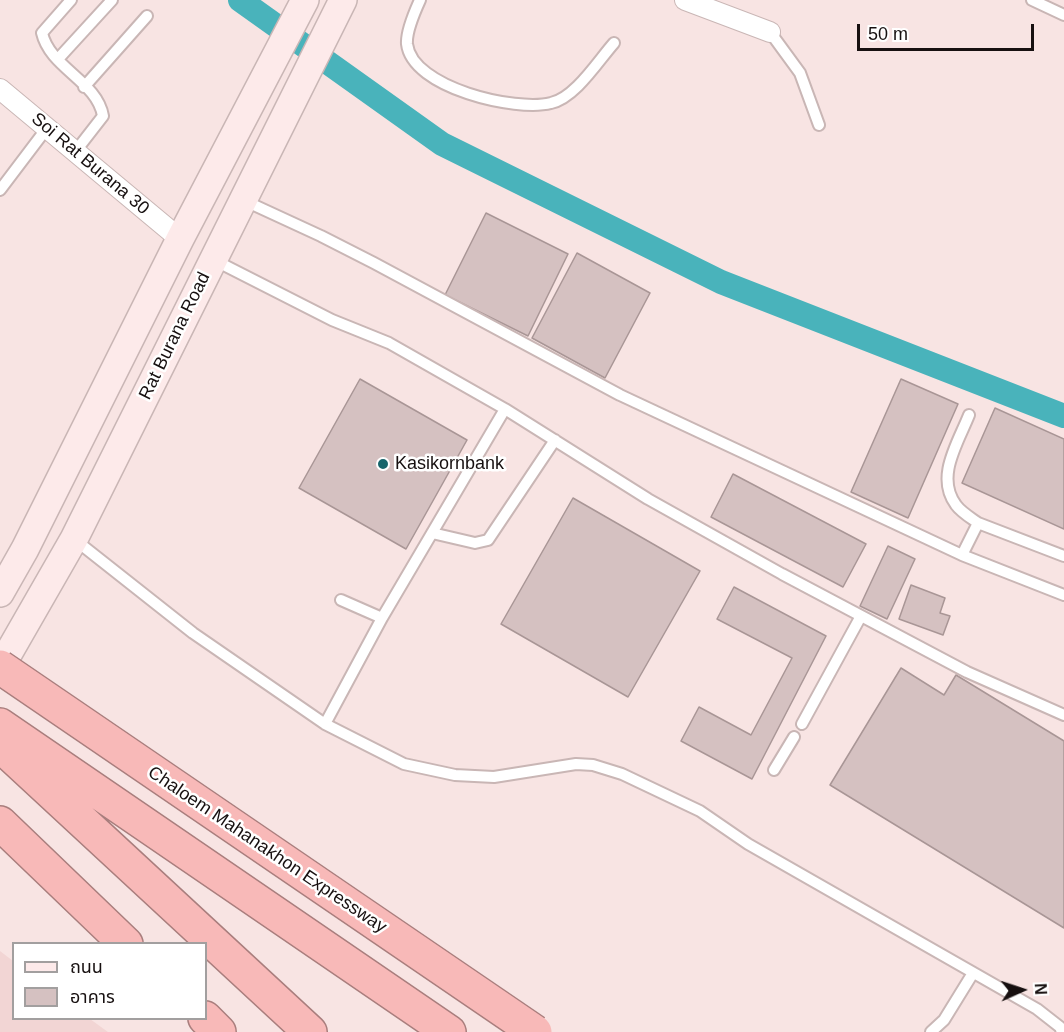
<!DOCTYPE html>
<meta charset="utf-8">
<style>
body{margin:0}
#map{position:relative;width:1064px;height:1032px;overflow:hidden;background:#f8e4e3;font-family:Arial,"Noto Sans Thai",sans-serif}
canvas{display:block}
.legend{position:absolute;left:12px;top:942px;width:195px;height:78px;box-sizing:border-box;background:#fff;border:2px solid #a29f9f;margin:0;padding:8px 10px;list-style:none;font-size:18px;color:#171010}
.legend li{display:flex;align-items:center;gap:12px;height:30px}
.legend b{width:30px;border:2px solid #a29f9f}
.north{position:absolute;left:992px;top:960px;width:60px;height:60px;-webkit-text-stroke:4px #fff;paint-order:stroke;rotate:87deg;font-size:16px;font-weight:700;line-height:24px;text-align:center;color:#171010}
.north::after{content:'';display:block;margin:auto;width:21px;height:27px;background:#171010;clip-path:polygon(50% 0,100% 100%,50% 72%,0 100%)}
.scale{position:absolute;left:857px;top:24px;width:177px;height:27px;box-sizing:border-box;border:3px solid #171010;border-top:0;padding-left:8px;font-size:18px;line-height:21px;white-space:nowrap;color:#171010;-webkit-text-stroke:4px #fff;paint-order:stroke}
</style>
<div id="map">
<canvas width="1064" height="1032"></canvas>
<ul class="legend">
<li><b style="height:8px;background:#fdeaea"></b>ถนน</li>
<li><b style="height:16px;background:#d5c1c1"></b>อาคาร</li>
</ul>
<div class="north">N</div>
<div class="scale">50 m</div>
</div>
<script>
const c = document.querySelector('canvas').getContext('2d');
c.lineJoin = 'round';
function paint(path, color) { c.fillStyle = color; c.fill(path, 'evenodd'); }
function strokePath(path, color, width, dash) { c.strokeStyle = color; c.lineWidth = width; c.lineCap = dash ? 'butt' : 'round'; c.setLineDash(dash || []); c.stroke(path); }
function write(font, color, halo, rows, align = 'center') {
  c.font = font + ' Arial,sans-serif'; c.lineWidth = 5; c.setLineDash([]); c.textBaseline = 'middle'; c.strokeStyle = halo; c.fillStyle = color; for (const [text, x, y, turn = 0] of rows) {
    c.save(); c.translate(x, y); c.rotate((+turn || 0) * Math.PI / 180); c.textAlign = isNaN(turn) ? turn : align; if (halo) c.strokeText(text, 0, 0); c.fillText(text, 0, 0); c.restore();
  }
}
const built = new Path2D(`
 M0 951 13 961 14 1018 90 1019 108 1032H0Z`);
const canal = new Path2D(`
 M240 0 442 144 721 282 1064 416`);
const building = new Path2D(`
 M486 213 568 254 528 336 445 295Z
 M577 253 650 293 605 378 532 338Z
 M360 379 467 440 406 549 299 488Z
 M901 379 958 404 908 518 851 492Z
 M995 408 1064 439V529L962 483Z
 M733 474 866 544 843 587 711 517Z
 M573 498 700 571 628 697 501 624Z
 M888 546 915 559 887 619 860 606Z
 M911 585 945 598 940 613 950 616 943 635 899 619Z
 M734 587 826 636 752 779 681 741 699 707 751 735 792 658 717 619Z
 M901 668 944 695 956 675 1064 741V928L830 785Z`);
const lane = new Path2D(`
 M71 0 42 33C50 68 97 81 103 116L75 152
 M420 0C415 11 406 32 407 44 412 88 516 112 551 103 575 98 598 61 614 43
 M1032 0 1064 15
 M770 32 800 73 819 125
 M58 59 112 0
 M84 87 147 16
 M0 190 47 128
 M243 200 321 236 374 263 620 395 962 555 1064 595
 M214 260 332 320 389 343 505 409 648 499 782 574 967 672 1064 715
 M978 523 1064 556
 M432 533 475 543 488 540 555 440
 M74 539 193 633 325 724 404 764 455 775 494 777 576 764 593 765 622 774 700 811 748 844 1037 1009 1060 1027 1062 1032
 M962 555 978 523C971 518 961 512 956 505 935 477 958 443 969 415
 M341 600 382 618
 M325 724 382 618 505 409
 M802 724 861 616
 M774 770 794 737
 M931 1032 944 1020 973 973`);
const street = new Path2D(`
 M685 0 770 32
 M0 89 180 239`);
const secondary = new Path2D(`
 M0 593 25 549 180 239 305 0
 M0 668 74 539 343 0`);
const highway = new Path2D(`
 M0 725 449 1032
 M0 745 310 1032
 M0 823 126 944
 M205 1018 219 1032`);
const highwayBridge = new Path2D(`
 M0 667 535 1032`);
const markers = [
 [383,464,6,"#17656b"]
];
const streetNames = [
 ["Soi Rat Burana 30",90,164,40],
 ["Rat Burana Road",175,336,-64],
 ["Chaloem Mahanakhon Expressway",267,850,34]
];
const poiNames = [
 ["Kasikornbank",395,464]
];
paint(built, '#f2d5d4');
strokePath(canal, '#49b3bb', 24);
paint(building, '#d5c1c1');
strokePath(building, '#a99696', 1.5);
strokePath(lane, '#c9b6b5', 14);
strokePath(street, '#c9b6b5', 22);
strokePath(secondary, '#c9b6b5', 30);
strokePath(highway, '#a97e7d', 36);
strokePath(lane, '#fff', 10);
strokePath(street, '#fff', 20);
strokePath(secondary, '#fdeaea', 27);
strokePath(highway, '#f8b9b8', 33);
strokePath(highwayBridge, '#a97e7d', 36, []);
strokePath(highwayBridge, '#f8b9b8', 33);
for (const [x, y, r, color] of markers) { const dot = new Path2D(); dot.arc(x, y, r, 0, 2 * Math.PI); c.fillStyle = color; c.fill(dot); strokePath(dot, '#fff', 2); }
write('18px', '#171010', '#fff', streetNames);
write('18px', '#171010', '#fff', poiNames, 'left');
</script>
